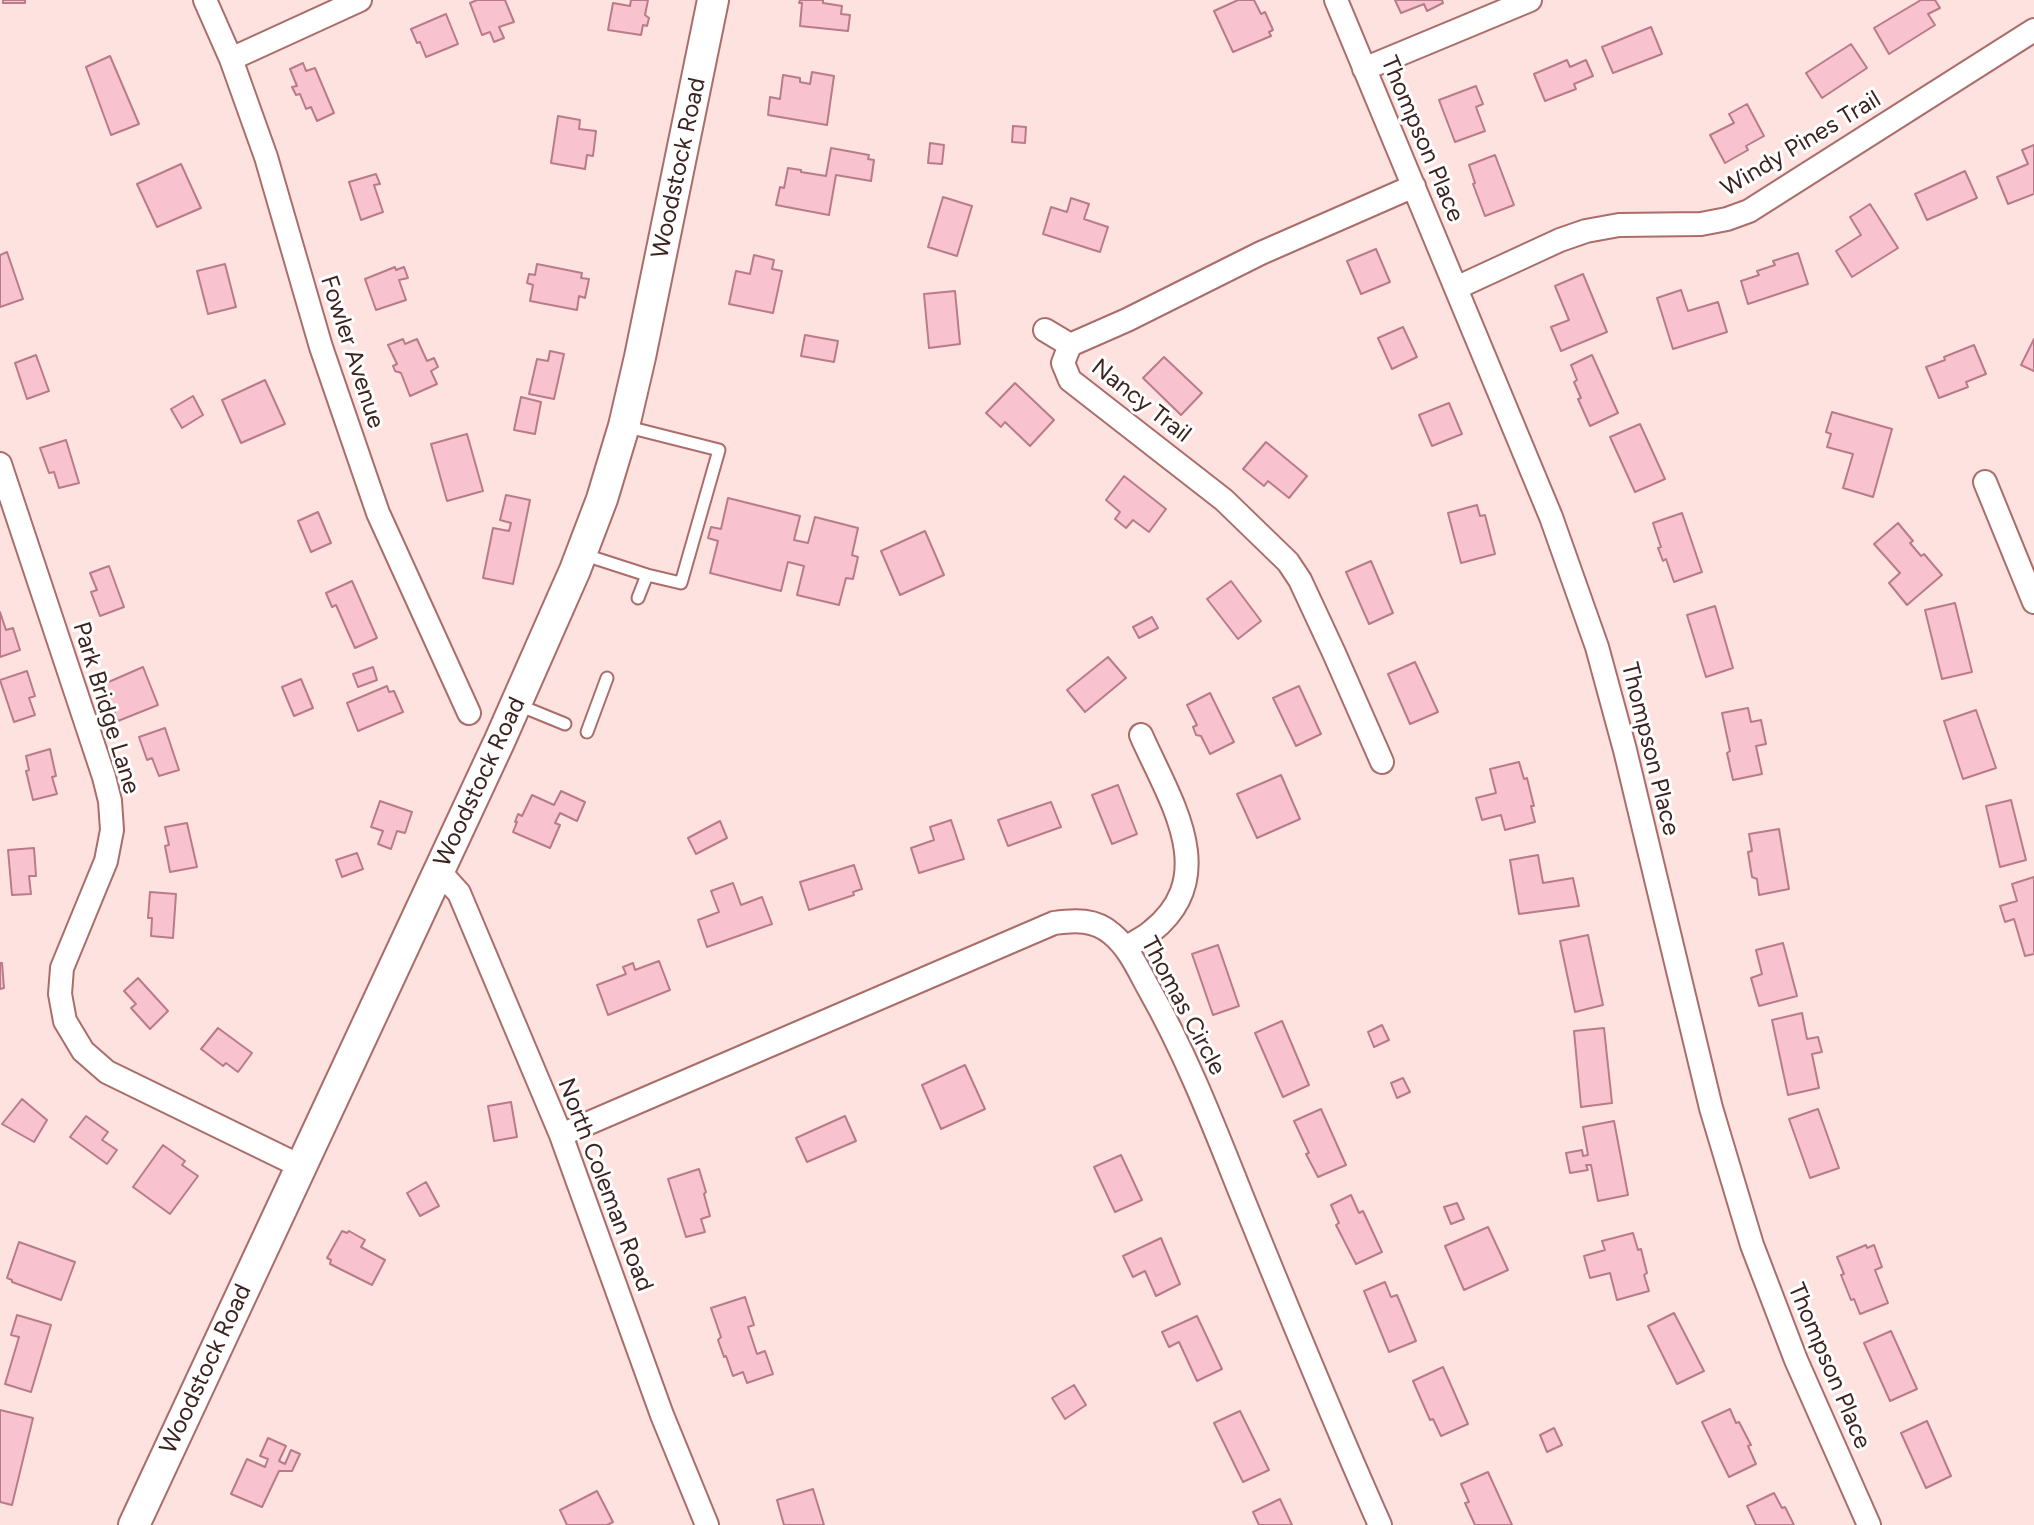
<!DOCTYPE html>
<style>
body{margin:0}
canvas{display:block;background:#fee2df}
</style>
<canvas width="2034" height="1525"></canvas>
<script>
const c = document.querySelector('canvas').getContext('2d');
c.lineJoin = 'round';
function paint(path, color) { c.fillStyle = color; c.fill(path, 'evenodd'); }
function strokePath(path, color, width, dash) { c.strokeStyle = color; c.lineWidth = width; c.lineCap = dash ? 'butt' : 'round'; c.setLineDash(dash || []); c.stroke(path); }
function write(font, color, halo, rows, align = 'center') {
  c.font = font + ' Figtree,sans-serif'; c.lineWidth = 6; c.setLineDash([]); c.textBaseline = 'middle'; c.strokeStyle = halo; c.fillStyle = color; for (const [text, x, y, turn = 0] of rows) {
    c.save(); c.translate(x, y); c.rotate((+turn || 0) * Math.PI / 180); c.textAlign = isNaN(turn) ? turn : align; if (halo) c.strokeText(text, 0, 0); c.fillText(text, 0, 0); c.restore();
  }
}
const building = new Path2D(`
 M3 0H25V3H3Z
 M477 0H505L514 22 499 27 504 38 494 42 490 32 482 35 470 3Z
 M631 0H648L645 15 649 18 647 26 643 25 641 35 608 30 613 3 630 6Z
 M800 0H823V3L842 6 841 14 850 15 848 31 800 26 802 3H799Z
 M1238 0H1254L1261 14 1265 12 1273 30 1269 32 1271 36 1233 52 1214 11Z
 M1395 0H1442L1443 3 1427 11 1424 4 1401 13Z
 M1921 0H1935L1940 8 1928 14 1935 25 1889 54 1874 28Z
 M446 14 458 44 426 57 420 42 417 43 411 29Z
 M1651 27 1662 54 1613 73 1602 47Z
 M1851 44 1867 68 1822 98 1806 73Z
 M110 56 139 124 111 135 86 67Z
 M1567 60 1570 67 1586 60 1593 76 1574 84 1576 89 1545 101 1534 74Z
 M303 63 306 71 315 68 334 113 317 121 311 107 306 109 300 94 296 95 292 87 297 86 290 69Z
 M812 72 834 76 827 125 768 115 770 97 780 99 783 75 800 78V82L810 84Z
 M1476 86 1483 104 1476 107 1485 131 1455 142 1439 100Z
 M1747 104 1764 136 1746 146 1748 150 1725 163 1710 135 1734 123 1729 114Z
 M558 116 580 120 579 129 596 131 593 156 587 155 585 169 551 163Z
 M1013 126 1026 127 1025 143 1012 142Z
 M930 143 944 145 942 164 928 163Z
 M2034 145V194L2008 204 1997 177 2028 164 2022 150Z
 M831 148 869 155 868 159 874 160 871 181 836 175 829 215 776 205 780 187 784 188 788 168 801 170V172L826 176Z
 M1495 155 1514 205 1485 216 1473 184 1475 183 1469 165Z
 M181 164 201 208 157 227 137 184Z
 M1965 171 1977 198 1927 220 1915 194Z
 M376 174 380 184 374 185 383 212 361 220 349 182Z
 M943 197 972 206 957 256 928 247Z
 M1071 198 1089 204 1084 219 1108 227 1100 252 1043 234 1051 207 1067 212Z
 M1870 204 1898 248 1852 277 1836 251 1861 235 1850 217Z
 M1376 249 1390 282 1361 294 1347 261Z
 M7 252 23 299 0 307V255Z
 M1798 253 1808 284 1748 304 1741 281 1759 275 1757 271 1775 265 1773 261Z
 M754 255 774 260 772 269 782 271 773 313 729 304 736 271 750 274Z
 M225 264 236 307 208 314 197 271Z
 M537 264 582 273 581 278 589 279 585 298 579 296 577 310 530 301 533 285 527 283 529 274 535 275Z
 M395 267 396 270 404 267 408 278 399 280 406 300 376 310 365 279Z
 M1583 274 1607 332 1561 351 1551 327 1569 320 1555 286Z
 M1681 290 1688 311 1718 302 1727 332 1673 349 1657 298Z
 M955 291 960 344 929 348 924 294Z
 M1403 327 1417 357 1392 369 1378 338Z
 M805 335 838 341 834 362 801 356Z
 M403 339 405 344 417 339 427 361 434 358 438 367 431 371 437 384 410 396 401 373 395 371 393 366 397 364 388 345Z
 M2034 339V371L2021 365Z
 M1974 345 1986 374 1966 382 1968 387 1939 398 1926 367 1945 360 1944 357Z
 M550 351 564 354 554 399 529 394 537 359 548 361Z
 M36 355 49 391 27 399 15 363Z
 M1592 355 1618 413 1590 426 1578 399 1581 398 1574 382 1577 380 1571 365Z
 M1164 357 1202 393 1181 415 1143 378Z
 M265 380 285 424 241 443 222 400Z
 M1015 383 1054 420 1030 446 1005 422 1001 427 986 413Z
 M193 396 203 415 182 428 171 409Z
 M521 397 541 402 535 434 514 430Z
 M1449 403 1462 434 1432 446 1419 415Z
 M1832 412 1892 429 1873 497 1843 488 1853 454 1827 447 1831 434 1826 432Z
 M1640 424 1665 479 1635 492 1610 437Z
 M467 434 483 491 447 501 431 444Z
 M66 440 79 483 59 488 54 472 49 473 40 448Z
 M1266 442 1307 476 1289 498 1268 481 1264 486 1243 469Z
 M1124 476 1166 509 1149 532 1133 520 1126 528 1115 519 1120 512 1106 500Z
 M506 495 530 500 513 584 483 578 493 528 509 531 511 523 500 520Z
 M728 498 800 516 794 540 808 543 815 517 858 528 852 555 858 557 853 579 846 578 839 605 797 595 804 566 788 562 781 591 710 573 718 541 708 538 711 527 721 529Z
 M1477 505 1480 516 1485 515 1495 554 1461 563 1448 513Z
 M318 512 331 543 311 552 298 521Z
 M1682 513 1702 572 1674 582 1666 559 1663 561 1658 548 1661 547 1653 523Z
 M1898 523 1913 541 1910 543 1921 556 1924 554 1942 575 1907 605 1889 583 1900 573 1874 544Z
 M925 531 944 575 900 595 881 551Z
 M1371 561 1393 613 1369 624 1346 572Z
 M109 566 124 607 100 616 91 592 97 590 90 573Z
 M352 581 377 638 355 648 336 605 332 607 326 593Z
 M1231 581 1261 621 1238 639 1207 599Z
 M1955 603 1972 672 1942 679 1925 610Z
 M1715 606 1733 668 1706 677 1687 615Z
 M0 612 6 630 13 628 20 650 0 657Z
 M1152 617 1158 628 1139 638 1133 627Z
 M1108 657 1126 678 1085 712 1067 690Z
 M1415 662 1438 712 1410 724 1388 674Z
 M143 667 158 705 118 721 104 684Z
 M373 667 377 680 358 687 353 674Z
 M27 671 35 696 29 698 35 715 14 722 0 680Z
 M301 679 313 708 294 716 282 687Z
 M387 686 389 692 394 691 403 712 358 731 347 703Z
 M1299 686 1321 734 1296 746 1273 698Z
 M1210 693 1234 742 1210 754 1201 736 1196 735 1193 727 1197 725 1187 705Z
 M1748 708 1751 722 1761 720 1766 744 1756 746 1762 774 1733 780 1727 753 1730 751 1722 713Z
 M1976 710 1996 768 1963 779 1944 721Z
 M165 728 179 770 159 776 152 758 147 760 139 737Z
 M50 749 56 776 52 777 57 794 33 800 26 771 29 770 26 756Z
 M1519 762 1524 779 1527 778 1534 806H1531L1535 822 1505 830 1501 815 1482 820 1476 798 1496 793 1490 769Z
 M1281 775 1300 819 1257 838 1237 794Z
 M1118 785 1137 834 1112 844 1092 795Z
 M561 791 585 802 577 821 560 813 555 823 560 825 550 848 513 832 517 822H515L518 814 522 816 532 795 554 805Z
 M2011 800 2026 860 2000 867 1986 806Z
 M380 801 412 812 405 833 397 831 391 849 378 844 383 831 371 827Z
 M1051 802 1061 827 1008 846 998 820Z
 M951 820 964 859 919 873 911 848 934 840 930 827Z
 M720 821 727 838 696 854 688 838Z
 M187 823 197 867 170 872 165 846 169 845 165 827Z
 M1779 829 1789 889 1759 895 1757 879 1752 877 1748 852 1752 851 1749 834Z
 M34 848 36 876H29L31 894 12 895 8 850Z
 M357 853 363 869 342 877 336 860Z
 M1538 855 1543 883 1573 878 1579 906 1519 914 1510 860Z
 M854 865 862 889 853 892 854 895 809 910 800 882Z
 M2034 877V954L2025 956 2014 919 2005 922 2000 906 2017 901 2012 884Z
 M733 883 741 905 762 897 772 924 707 947 698 920 719 912 711 891Z
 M150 892 176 894 173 938 151 936 152 918H148Z
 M1588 935 1603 1005 1575 1012 1560 941Z
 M1783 943 1797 996 1759 1006 1751 978 1762 974 1756 950Z
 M1218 945 1239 1006 1213 1015 1192 954Z
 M659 961 670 990 608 1015 597 985 626 974 623 967 633 963 635 970Z
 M0 963H2L4 988 0 989Z
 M138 978 168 1011 150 1029 131 1008 136 1004 124 991Z
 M1802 1013 1807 1039 1818 1037 1822 1052 1812 1054 1819 1088 1788 1095 1772 1020Z
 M1282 1021 1309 1085 1283 1097 1255 1033Z
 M1382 1025 1389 1040 1374 1047 1368 1032Z
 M218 1028 252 1053 238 1072 226 1063 223 1066 201 1049Z
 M1604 1028 1612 1103 1581 1107 1574 1031Z
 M965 1065 985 1109 941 1129 922 1085Z
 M1403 1078 1410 1092 1397 1098 1391 1083Z
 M22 1099 47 1120 34 1142 2 1124Z
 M511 1102 517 1137 494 1141 488 1106Z
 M1321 1109 1346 1165 1318 1177 1306 1154 1309 1153 1294 1121Z
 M1818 1109 1839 1168 1810 1178 1789 1119Z
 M86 1116 108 1132 102 1140 117 1150 107 1164 70 1137Z
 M845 1116 856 1141 807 1162 796 1138Z
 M1614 1121 1628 1195 1598 1201 1591 1165H1586L1588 1170 1570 1173 1566 1153 1582 1150 1583 1156 1588 1155 1583 1127Z
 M163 1145 185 1161 182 1165 198 1176 170 1214 133 1187Z
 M1121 1155 1142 1200 1115 1212 1094 1167Z
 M699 1169 706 1192 704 1194 710 1216 701 1219 705 1232 686 1237 668 1179Z
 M426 1182 439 1206 420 1216 407 1193Z
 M1351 1195 1359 1213 1363 1211 1382 1252 1356 1264 1336 1225 1339 1223 1331 1205Z
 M1457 1203 1464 1219 1451 1224 1444 1207Z
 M1488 1227 1508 1270 1464 1290 1445 1246Z
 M342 1231 347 1233 349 1231 365 1240 361 1247 385 1260 372 1285 330 1264 331 1260 327 1258Z
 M1633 1233 1638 1250 1641 1249 1647 1273 1644 1275 1649 1291 1617 1300 1610 1273 1590 1278 1584 1256 1605 1250 1602 1241Z
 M1161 1238 1180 1284 1156 1296 1145 1271 1133 1277 1123 1256Z
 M19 1242 75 1262 61 1300 12 1282V1280L7 1278Z
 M1866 1245 1867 1248 1874 1245 1882 1267 1875 1270 1888 1303 1860 1314 1854 1299 1851 1300 1841 1275 1844 1274 1837 1257Z
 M1385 1282 1391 1297 1397 1295 1416 1341 1389 1352 1364 1291Z
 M745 1297 754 1325 748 1327 757 1354 765 1351 773 1374 747 1383 743 1372 733 1376 726 1356 724 1357 718 1340 721 1337 711 1308Z
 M1674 1313 1704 1371 1677 1384 1648 1326Z
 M17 1315 51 1325 31 1392 5 1384 19 1337 11 1335Z
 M1197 1316 1222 1369 1197 1381 1179 1342 1169 1347 1162 1332Z
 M1891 1331 1917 1389 1890 1401 1864 1343Z
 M1443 1367 1468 1424 1441 1436 1433 1419 1430 1420 1413 1381Z
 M1074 1385 1086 1405 1065 1419 1052 1398Z
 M1730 1409 1736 1423 1739 1422 1751 1445 1748 1446 1756 1464 1729 1477 1702 1422Z
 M0 1410 33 1418 12 1505 0 1502Z
 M1240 1411 1269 1470 1243 1482 1214 1423Z
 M1927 1421 1951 1476 1926 1488 1901 1433Z
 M1554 1428 1562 1445 1547 1452 1540 1435Z
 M268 1438 286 1446 279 1461 285 1464 291 1450 300 1454 292 1471H279L262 1507 231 1494 247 1459 265 1467 268 1459 260 1456Z
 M1488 1472 1512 1525H1475L1465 1503 1469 1502 1461 1484Z
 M813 1489 824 1525H784L777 1500Z
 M597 1491 613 1522 607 1525H567L560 1510Z
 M1774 1493 1782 1508 1785 1507 1794 1525H1756L1747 1506Z
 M1280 1499 1292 1525H1259L1253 1512Z`);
const lane = new Path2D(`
 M582 554 647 575 681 583 719 450 624 426
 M638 598 647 575
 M516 704 565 724
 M587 732 607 678`);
const street = new Path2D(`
 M205 0 231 59 266 157 321 347 378 513 469 713
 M1336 0 1551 517 1597 647 1625 750 1711 1108 1752 1245 1796 1360 1869 1525
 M231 59 360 0
 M1364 69 1530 0
 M1456 288 1560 240 1586 231 1619 225 1701 224 1727 219 1749 211 2034 30
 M1045 330 1070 345
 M0 464 104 777 110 801 112 830 106 861 62 968 60 994 65 1021 83 1051 107 1072 300 1166
 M1985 482 2034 602
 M1382 762 1334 653 1300 580 1288 562 1224 500 1070 380 1063 363 1070 345 1127 320 1261 253 1414 186
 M439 871 459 893 561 1135 662 1415 707 1525
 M1126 948C1134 942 1144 938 1152 931 1222 875 1169 799 1141 735
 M561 1135 1054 923C1075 920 1095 919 1112 934 1129 948 1138 969 1149 989 1186 1054 1213 1124 1241 1194 1286 1305 1331 1415 1380 1525`);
const secondary = new Path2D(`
 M134 1525 500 740 575 570 602 499 624 426 640 357 713 0`);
const streetNames = [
 ["Thompson Place",1422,139,67],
 ["Windy Pines Trail",1801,144,-31],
 ["Woodstock Road",679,168,-78],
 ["Fowler Avenue",352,352,72],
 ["Nancy Trail",1141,401,38],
 ["Park Bridge Lane",106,708,73],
 ["Thompson Place",1650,749,76],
 ["Woodstock Road",480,782,-65],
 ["Thomas Circle",1183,1006,62],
 ["North Coleman Road",605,1185,69],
 ["Thompson Place",1829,1366,67],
 ["Woodstock Road",206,1369,-65]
];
paint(building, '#f8c2ce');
strokePath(building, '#b97b8a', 2);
strokePath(lane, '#aa6d69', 15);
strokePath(street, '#aa6d69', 26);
strokePath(secondary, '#aa6d69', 34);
strokePath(lane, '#fff', 11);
strokePath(street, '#fff', 22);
strokePath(secondary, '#fff', 30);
write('24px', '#3c2321', '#fff', streetNames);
</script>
